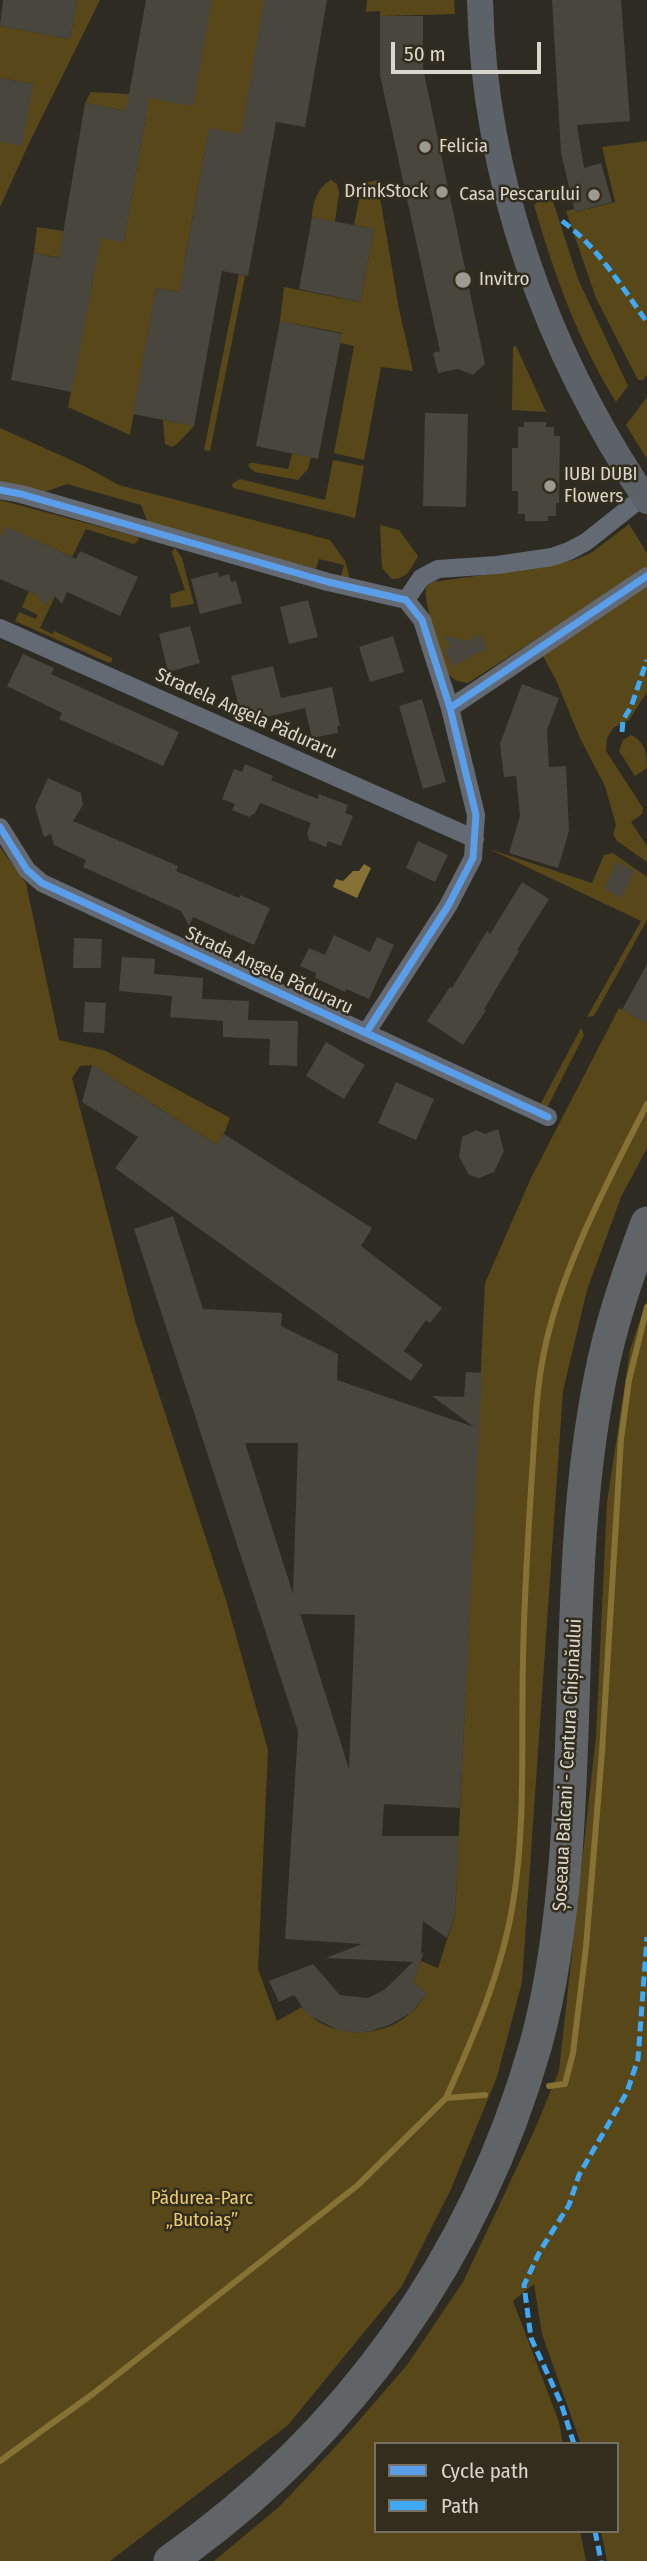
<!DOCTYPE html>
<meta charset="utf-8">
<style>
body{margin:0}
#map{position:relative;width:647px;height:2561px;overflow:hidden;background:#2e2b23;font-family:"Fira Sans Condensed",sans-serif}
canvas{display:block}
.legend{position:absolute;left:374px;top:2442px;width:245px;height:91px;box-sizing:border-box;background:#332d1e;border:2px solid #757164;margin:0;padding:9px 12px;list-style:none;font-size:21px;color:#d9d6cc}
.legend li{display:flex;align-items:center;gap:14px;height:35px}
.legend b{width:35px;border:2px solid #757164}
.scale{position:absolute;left:391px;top:42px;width:150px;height:32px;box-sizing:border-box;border:4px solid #d9d6cc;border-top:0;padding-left:9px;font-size:21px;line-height:24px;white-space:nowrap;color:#d9d6cc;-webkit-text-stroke:5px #332d1e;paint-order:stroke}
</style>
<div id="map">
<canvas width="647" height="2561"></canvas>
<ul class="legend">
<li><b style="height:9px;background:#5a9eea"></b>Cycle path</li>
<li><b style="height:9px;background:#3fa9f5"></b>Path</li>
</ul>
<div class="scale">50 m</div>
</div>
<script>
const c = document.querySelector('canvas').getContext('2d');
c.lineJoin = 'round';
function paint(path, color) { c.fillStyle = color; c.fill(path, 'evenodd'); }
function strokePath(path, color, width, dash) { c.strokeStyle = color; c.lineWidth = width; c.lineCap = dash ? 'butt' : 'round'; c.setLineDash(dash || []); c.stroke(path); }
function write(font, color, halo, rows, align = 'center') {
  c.font = font + ' "Fira Sans Condensed",sans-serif'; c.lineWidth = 5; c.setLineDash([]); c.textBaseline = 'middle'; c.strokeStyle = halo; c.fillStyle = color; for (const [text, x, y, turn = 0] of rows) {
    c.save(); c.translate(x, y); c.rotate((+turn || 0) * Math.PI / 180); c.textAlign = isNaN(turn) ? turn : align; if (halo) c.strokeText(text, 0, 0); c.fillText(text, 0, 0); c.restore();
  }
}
const green = new Path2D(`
 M77 0H100L29 143 0 207V142L33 84 0 78V26L70 39Z
 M212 0H264L275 122 273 140 209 129 184 264 221 271 217 298 156 288 130 435 68 407 96 264 34 253 37 227 124 241 146 115 85 103 91 92 129 94Z
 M367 0H454L455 14 380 16V11L366 12Z
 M647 141V375L643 380H638L596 298 566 211 574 209 576 212 615 202 602 147Z
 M331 180 337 184 339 192 335 222 312 217C312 203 318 187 331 180Z
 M377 180 399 309 413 371 381 367 364 460 334 453 354 346 340 343 342 333 280 321 284 287 360 302 374 229 354 225 362 184Z
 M550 192 578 279 628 386 616 402C578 341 554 274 534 205Z
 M239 274 245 276 210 451 204 450Z
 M516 346 546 412 512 410 513 347Z
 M647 397V459L626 425Z
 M163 420 194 426 177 444 172 447 165 444Z
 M0 428 84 466 119 485 330 540 345 561 350 579 341 576 344 565 319 559 316 569 148 523 141 505 67 484 42 493 0 482Z
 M292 454 311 457 308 469 298 480 255 472 248 466 250 463H254L288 469Z
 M333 460 364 466 355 518 233 488 232 484 240 479 325 500Z
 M0 500 138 537 139 540 134 544 86 529 72 557 6 527 0 538Z
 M629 524 647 553V568L468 683C458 682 453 680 447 672 441 651 423 605 426 586L433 582 519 570 574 560 591 553Z
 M380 525 399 530 418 556C411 568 408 579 392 579L382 568Z
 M175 548 182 558 194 604 171 608 170 594 185 590 172 552Z
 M647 586V692L629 720 613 728 607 738 606 751 643 808 642 814 631 822 647 846V862L617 841 613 834 616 825 605 786 580 738 556 680 543 656Z
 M29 591 37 595 47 606 53 594 55 596 40 628 52 634 54 631 112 658V661L109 663 15 621 19 612 36 619 38 615 22 607Z
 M631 735C645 742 647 753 647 768L635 776 619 751 623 740Z
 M0 847 26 883 59 1040 106 1051 230 1118 224 1134 217 1145 92 1065 80 1066 72 1078 136 1324 226 1600 268 1750 258 1969 277 2021 302 2007C328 2040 383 2040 413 2011 418 2006 423 1999 427 1993L413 1983 421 1961 438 1968 455 1915 485 1283 531 1178 619 1008 647 1023V1148L621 1197 587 1290 563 1391 522 1982 497 2077 451 2189 402 2286 288 2425 110 2561H0Z
 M489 849 592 883 604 855 613 853 647 877V920L594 1016 587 1017 641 921Z
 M581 1028 584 1035 547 1108 539 1107Z
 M647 1299V2561H607L601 2531H617V2444H581L542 2334 534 2284 513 2301 559 2422 563 2444H376V2531H580L586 2561H214L280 2506 350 2431 407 2365 463 2282 535 2129 559 2071 596 1736 607 1502 630 1350Z`);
const water = new Path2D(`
 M364 864 371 868 357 898 333 887 336 879 343 881 353 871H359Z`);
const stream = new Path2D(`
 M549 2086 565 2084 573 2053 586 1947 602 1752 621 1439 629 1380 647 1307
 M446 2098C474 2036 502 1971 513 1903 526 1823 521 1740 523 1660 524 1598 528 1536 532 1474 535 1431 536 1385 546 1343 564 1263 610 1177 647 1104
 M0 2461 94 2393 358 2185 446 2098 485 2095`);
const building = new Path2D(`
 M3 0H77L70 39 0 26Z
 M146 0H212L193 106 149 98 124 242 101 238 72 392 11 380 34 253 59 258 85 103 126 111Z
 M264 0H327L305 127 276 122 248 276 222 271 194 426 133 414 156 288 179 292 209 128 241 134Z
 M552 0H621L630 121 577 125 584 168 601 163 612 202 575 212 561 153Z
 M380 16H423V68L485 364 473 375 458 369 438 373 433 353 440 351 380 75Z
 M0 78 33 84 22 146 0 142Z
 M312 217 374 229 360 302 299 289Z
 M280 321 342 334 318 459 256 446Z
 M425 413 468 414 466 507 423 506Z
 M524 422H546V427H554V436H560L559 503H556V516H548V521H525V514H518V491H512V448H518V427H524Z
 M5 526 76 559 80 551 138 577 120 616 67 592 62 604 53 594 47 606 37 595 0 579V538Z
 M218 572 219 577 229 574 231 582 236 581 242 603 200 614 191 579Z
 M308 600 318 637 289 644 280 607Z
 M190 626 200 663 168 672 159 634Z
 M480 634 488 648 453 666 445 651 450 647 444 635 467 641Z
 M393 636 404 672 370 682 359 647Z
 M23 654 54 668 51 674 179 732 163 766 59 719 62 713 7 686Z
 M273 666 281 698 332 687 340 726H337L338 733 312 738 305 708 250 721 247 710 240 711 231 676Z
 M522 684 559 698 547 730 549 767 566 766 569 831 558 868 509 853 520 816 516 776 504 777 500 744Z
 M422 699 446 782 423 789 399 706Z
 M245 764 273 776 271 780 295 790 318 799 319 794 348 805 345 813 353 816 341 846 328 841 326 847 309 840 307 834 311 823 260 803 255 813 249 817 232 810 235 804 222 799 234 769 242 772Z
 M48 778 81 793 83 805 73 821 178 866 176 871 239 898 240 895 270 908 254 945 193 917 189 926 181 911 83 867 86 860 54 845 51 834 44 837 35 807Z
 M418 841 448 855 435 882 406 868Z
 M617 862 635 871 622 898 604 889Z
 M522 882 549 899 517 950 519 951 484 1009 486 1010 463 1045 427 1021 450 987 452 988 487 931 490 934Z
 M334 935 370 952 377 937 394 945 369 999 346 989 345 992 315 978 316 973 300 966 309 948 325 955Z
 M74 938 102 939 101 968H73Z
 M122 957 155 959 154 974 203 978 202 999 249 1001 248 1020 298 1021 297 1066 269 1065 270 1039 223 1037V1021L170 1017 172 996 119 991Z
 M647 964V1023L622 1010Z
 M85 1002 106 1003 104 1033 83 1032Z
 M326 1042 365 1065 344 1099 306 1076Z
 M92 1065 217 1145 224 1134 372 1228 361 1246 442 1308 430 1323 426 1320 404 1351 423 1365 411 1381 115 1168 138 1137 82 1102Z
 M396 1082 434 1099 416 1140 378 1123Z
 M498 1129 504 1151 494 1172 479 1178 469 1175 459 1157 462 1137 476 1130 485 1134Z
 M173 1216 203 1309 282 1313 281 1326 338 1354 337 1380 474 1427 432 1396 464 1397 466 1372 482 1373 460 1808 384 1804 382 1836H459L455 1915 447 1938 423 1921 421 1954 424 1952 413 1983 428 1993 411 2013 389 2025 371 2031 358 2033 340 2031 308 2015 294 1995 279 2002 269 1981 313 1964 340 1995 368 1998 384 1990 413 1962 326 1958 362 1944 285 1939 298 1731 134 1229ZM245 1443H298L293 1594ZM300 1614 355 1615 349 1769 301 1616Z`);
const street = new Path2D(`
 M0 490 21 494 328 582 406 600 422 620 450 708
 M406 600 421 578 438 569 497 565 552 557 569 551 586 542 644 496
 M0 628 475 839
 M0 827 27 870 42 883 548 1117
 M366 1033 448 906 473 858 476 815 450 708 647 576`);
const secondary = new Path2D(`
 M480 0C484 179 547 353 647 501`);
const highway = new Path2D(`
 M170 2561C350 2434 476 2256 536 2044 553 1982 561 1917 566 1853 578 1696 569 1535 600 1379 610 1326 628 1274 647 1223`);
const quiet = new Path2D(`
 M562 221C598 247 621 286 647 322
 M622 732 623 720 631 707 647 660
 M574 2444 561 2403 531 2338 524 2285 540 2251 569 2205 579 2175 627 2092 638 2059 647 1937
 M595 2531 601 2561`);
const cycleway = new Path2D(`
 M0 490 21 494 328 582 406 600 422 620 450 708
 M0 827 27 870 42 883 548 1117
 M366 1033 448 906 473 858 476 815 450 708 647 576`);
const markers = [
 [425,147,7,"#9d9a91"],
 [442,192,7,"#9d9a91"],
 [594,195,7,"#9d9a91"],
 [463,280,9,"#9d9a91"],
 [550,486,7,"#9d9a91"]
];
const poiNames = [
 ["Felicia",439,147],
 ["DrinkStock",428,192,"right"],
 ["Casa Pescarului",580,195,"right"],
 ["Invitro",479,280],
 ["IUBI DUBI",564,475],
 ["Flowers",564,497]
];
const streetNames = [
 ["Stradela Angela Păduraru",246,714,24],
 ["Strada Angela Păduraru",269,971,25],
 ["Șoseaua Balcani - Centura Chișinăului",568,1765,-87]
];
const parkNames = [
 ["Pădurea-Parc",202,2199],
 ["„Butoiaș”",202,2221]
];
paint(green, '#584819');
paint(water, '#877236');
strokePath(stream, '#877236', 6);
paint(building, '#49463e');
strokePath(street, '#636a74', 18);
strokePath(secondary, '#5d6269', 26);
strokePath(highway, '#616467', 33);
strokePath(quiet, '#3fa9f5', 5, [10, 5]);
strokePath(cycleway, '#5a9eea', 7);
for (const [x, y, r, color] of markers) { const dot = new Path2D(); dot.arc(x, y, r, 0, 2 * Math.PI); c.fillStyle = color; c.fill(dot); strokePath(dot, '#332d1e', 2.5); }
write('19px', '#d9d6cc', '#332d1e', poiNames, 'left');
write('19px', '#d9d6cc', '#332d1e', streetNames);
write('19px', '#eaca6d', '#332d1e', parkNames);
</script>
